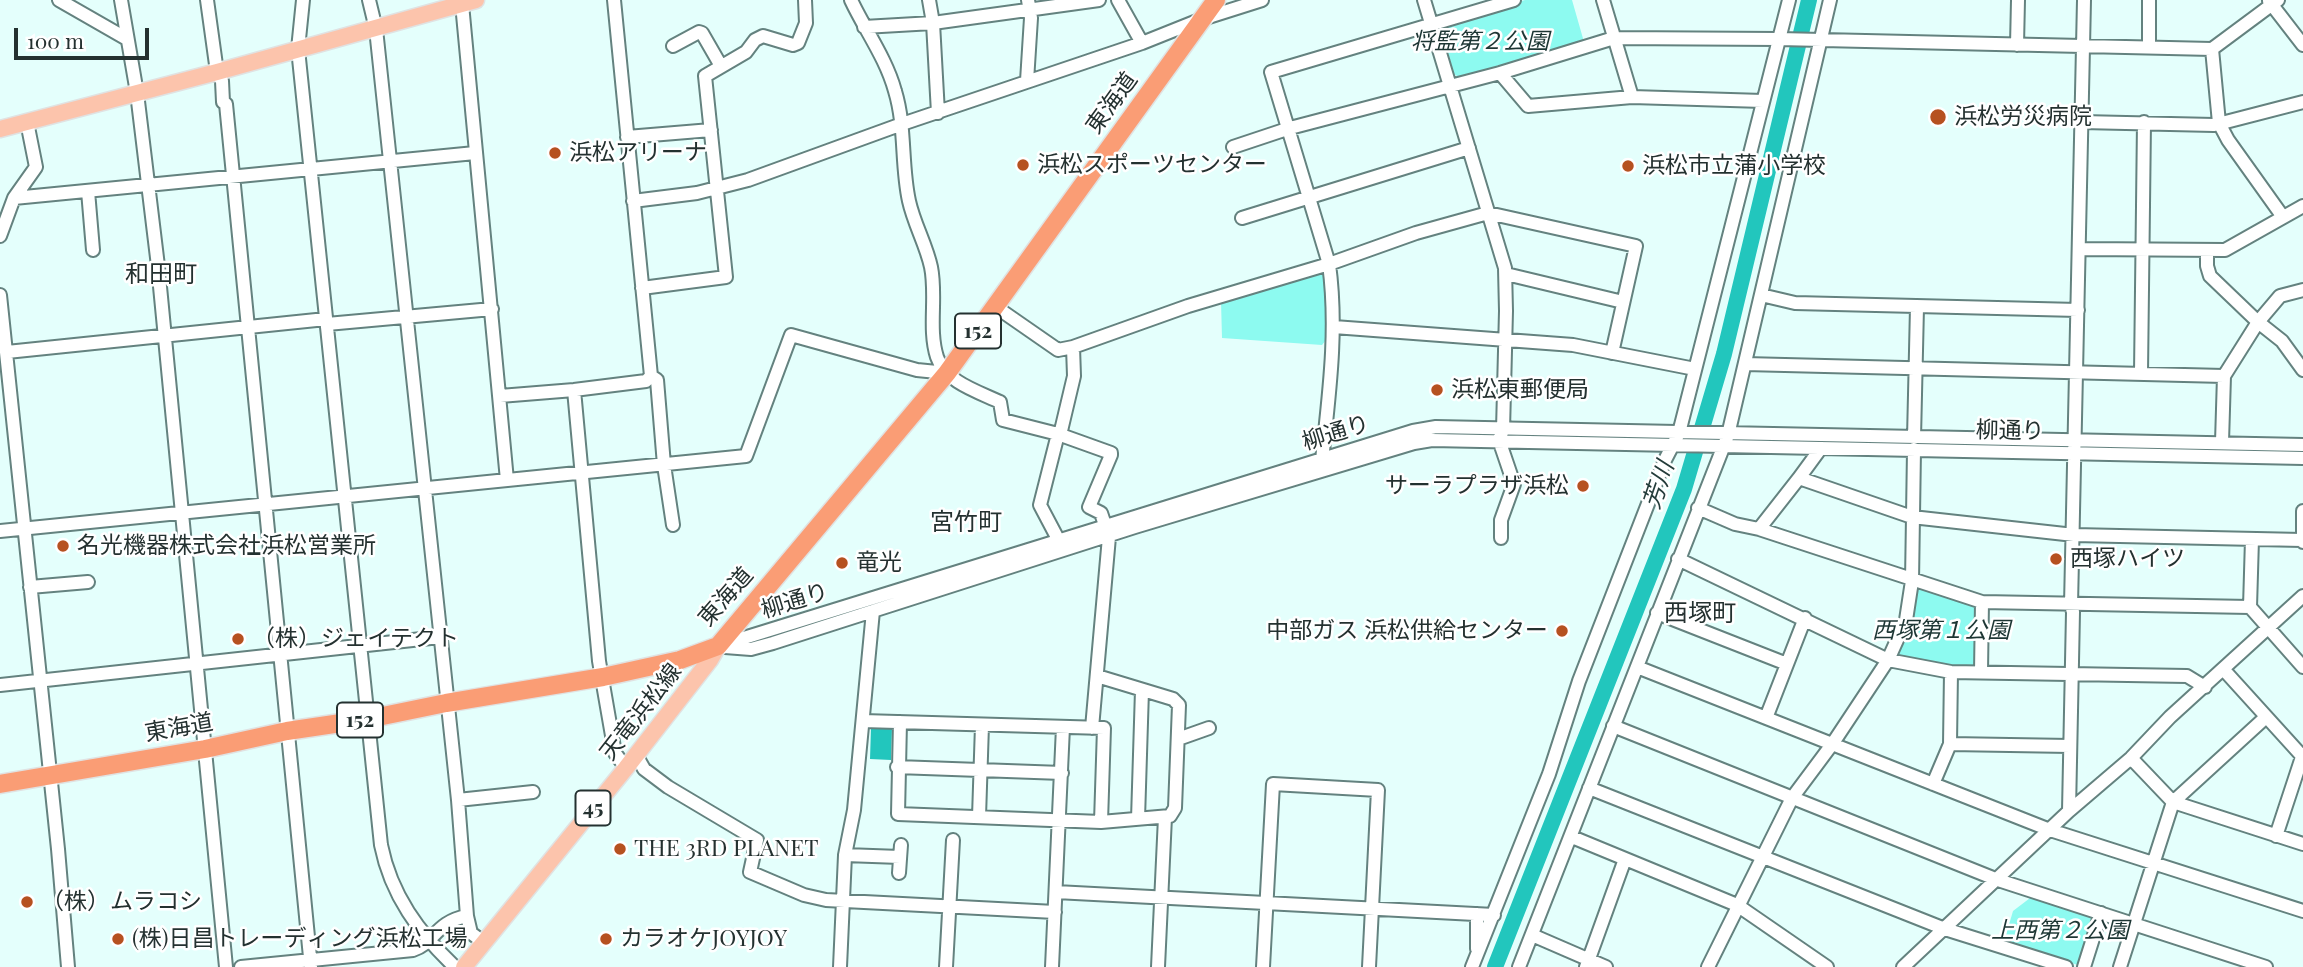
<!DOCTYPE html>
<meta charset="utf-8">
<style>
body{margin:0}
#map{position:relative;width:2303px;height:967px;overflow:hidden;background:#e4fffc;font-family:"Playfair Display",serif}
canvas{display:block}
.scale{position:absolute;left:14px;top:28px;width:135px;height:32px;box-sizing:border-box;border:4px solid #243130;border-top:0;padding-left:9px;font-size:21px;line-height:24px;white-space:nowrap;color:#243130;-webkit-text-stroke:5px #fff;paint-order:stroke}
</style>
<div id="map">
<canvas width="2303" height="967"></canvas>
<div class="scale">100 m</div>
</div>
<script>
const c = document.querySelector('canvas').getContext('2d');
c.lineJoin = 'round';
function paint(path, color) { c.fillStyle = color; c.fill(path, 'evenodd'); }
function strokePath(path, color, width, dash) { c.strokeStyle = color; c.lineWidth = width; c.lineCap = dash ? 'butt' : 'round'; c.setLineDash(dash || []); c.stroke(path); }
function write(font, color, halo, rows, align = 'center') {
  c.font = font + ' "Playfair Display","Noto Sans JP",serif'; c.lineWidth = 5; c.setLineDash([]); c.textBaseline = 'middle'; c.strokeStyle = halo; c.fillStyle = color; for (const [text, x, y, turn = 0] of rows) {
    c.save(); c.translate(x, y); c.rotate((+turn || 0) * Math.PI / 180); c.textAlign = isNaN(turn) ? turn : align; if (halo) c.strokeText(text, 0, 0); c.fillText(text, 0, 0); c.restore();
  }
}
const green = new Path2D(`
 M1525 0H1572L1584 42 1460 78 1454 74 1441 28 1444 23Z
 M1322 270 1326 274V340L1322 345 1222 338 1221 301Z
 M1917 586 1973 603 1976 607 1975 668H1950L1895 658Z
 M2034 895 2095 913 2078 965 2004 942 2013 911Z`);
const water = new Path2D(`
 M871 727H892L891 760 870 759Z`);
const river = new Path2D(`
 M1495 967 1684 489 1724 354 1809 0`);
const minor = new Path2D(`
 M59 0 127 39
 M121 0 137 93 158 266 226 967
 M207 0 217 72 222 81 223 102 226 104 311 967
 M303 0 298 49 381 845C391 895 419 933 455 967
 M369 0 376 29 458 800 467 916 471 933 483 942
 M851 0C865 30 886 58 895 91 906 127 901 165 909 201 914 224 926 244 931 267 937 296 928 329 937 357 945 382 979 392 1000 402L1003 420 1058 434 1111 453V455L1089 507 1101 513 1109 537 1092 728
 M929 0 933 23 938 113
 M1118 0 1142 43
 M1424 0 1505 268 1506 311 1503 430 1499 440 1514 484 1501 520V538
 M1603 0 1632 97
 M2278 0 2212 49 2219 123 2228 140 2283 217
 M2269 1 2303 45
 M462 4 507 480
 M864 27 933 23 1099 0
 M2017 45 2018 0
 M673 46 699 32 702 33 721 66
 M2149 47V0
 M1500 73 1528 106 1632 97 1763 101
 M1027 81 1031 18 1028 0
 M2082 122 2214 125 2303 102
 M627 137 711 130
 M1233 147 1290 128 1500 73 1614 38 1779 39 2212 49
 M88 191 93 250
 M14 198 475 153
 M633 201 697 193 748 180 902 124 1142 43 1202 19 1262 0
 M1242 218 1469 148
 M0 236 14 198 36 167 27 122
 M2080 249 2225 250 2303 206
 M2207 250V266L2210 276 2258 322 2280 296 2303 290
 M1506 274 1623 302
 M642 288 726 277 705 76 746 52 755 40 763 36 793 45 798 43 806 23 805 0
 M0 295 58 849 68 967
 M1761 295 1795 303 2078 310
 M996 307 1058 350 1073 347 1188 306 1329 264 1416 233 1488 213 1636 246 1612 353
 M327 324 492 309
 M1334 327 1573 345 1695 369
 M7 352 326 319
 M1745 364 2224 376
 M2141 373 2144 122
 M651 376 657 380 664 465 673 525
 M574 390 599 661 615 753 626 768
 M500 396 574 390 646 381 651 376 614 0
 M1058 434 1040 505 1059 541
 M1060 435 1074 376 1073 347
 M1914 438 1917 307
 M2222 442 2224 376 2258 322 2282 341 2303 370
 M1821 448 1799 478 1912 517 2074 535 2302 540
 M1322 460C1329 394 1338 330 1329 264L1271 72 1514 0
 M1698 508 1735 524 1759 529 1982 602 2250 607 2303 667
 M2303 511V542
 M1759 529 1799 478
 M0 531 746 456 791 335 917 370 947 373
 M1678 559 1888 660 1951 672 2187 676 2205 687
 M30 587 88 582
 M2250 607 2252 539
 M1657 613 1787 664
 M718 646 1413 431 1436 427 2303 445
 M725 647 751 649 773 643 1135 527 1414 443 1432 440 2303 458
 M1637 667 2050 830 2303 911
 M2224 670 2302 756
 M1981 672 1982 602
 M0 685 440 637
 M1766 718 1805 618
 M863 721 1104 728 1101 822
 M900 722 898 814 1101 822 1170 816 1175 808 1179 705 1173 699 1097 676
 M1613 726 1998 880 2266 967
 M1178 739 1209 728
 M1950 744 2070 746
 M636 755 644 769 668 787 757 840 750 872 804 895 826 900 1055 912
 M2131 758 2173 802 2303 844
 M897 767 1062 773
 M1933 784 1950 744 1951 672
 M1589 788 1945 929 2066 967
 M458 800 533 792
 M2069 811 2073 612 2071 605 2084 0
 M979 817 982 725
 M1138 819 1142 690
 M2276 836 2303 754
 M1572 837 1737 905 1827 967
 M845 855 900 857
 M899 873 901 845
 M1056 892 1494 915
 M1532 935 1606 967
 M1477 949V914
 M241 967 413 950C435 943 435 922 467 916
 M840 967 845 855 854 810 873 611
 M946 967 953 840
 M1052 967 1063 727
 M1158 967 1165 817
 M1263 967 1273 784 1378 790 1369 967
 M1472 967 1549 774 1579 681 1665 460 1679 433 1789 0
 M1519 967 1728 435 1830 0
 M1586 967 1625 859
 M1708 967 1792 798 1833 743 1888 660 1906 620 1912 581 1914 450
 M1903 967 2069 811 2131 758 2170 717 2303 596
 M2084 967 2101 913
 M2120 967 2173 802 2266 717`);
const major = new Path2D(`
 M0 129 217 72 476 0
 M464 967 626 768 710 660 718 646`);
const highway = new Path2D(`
 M0 784 205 749 287 731 368 719 446 703 603 677 680 660 718 646 947 373 1216 0`);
const markers = [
 [1938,117,9,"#b65120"],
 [555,153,7,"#b65120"],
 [1023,165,7,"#b65120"],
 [1628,166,7,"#b65120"],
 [1437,390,7,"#b65120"],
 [1583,486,7,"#b65120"],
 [63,546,7,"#b65120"],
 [2056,559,7,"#b65120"],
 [842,563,7,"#b65120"],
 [1562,631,7,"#b65120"],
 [238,639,7,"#b65120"],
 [620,849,7,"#b65120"],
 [27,902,7,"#b65120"],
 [118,939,7,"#b65120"],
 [606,939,7,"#b65120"]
];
const shields = [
 [978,331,46],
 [360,720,46],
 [593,808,35]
];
const shieldNames = [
 ["152",978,331],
 ["152",360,720],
 ["45",593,808]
];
const parkNames = [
 ["将監第２公園",1480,42],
 ["西塚第１公園",1941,631],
 ["上西第２公園",2060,931]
];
const streetNames = [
 ["東海道",1112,103,-54],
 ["柳通り",2010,431,1],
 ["柳通り",1336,433,-17],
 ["東海道",726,597,-49],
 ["柳通り",795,601,-17],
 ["天竜浜松線",641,712,-52],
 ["東海道",179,728,-10]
];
const poiNames = [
 ["浜松労災病院",1954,117],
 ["浜松アリーナ",569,153],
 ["浜松スポーツセンター",1037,165],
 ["浜松市立蒲小学校",1642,166],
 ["浜松東郵便局",1451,390],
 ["サーラプラザ浜松",1569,486,"right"],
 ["名光機器株式会社浜松営業所",77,546],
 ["西塚ハイツ",2070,559],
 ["竜光",856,563],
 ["中部ガス 浜松供給センター",1548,631,"right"],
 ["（株）ジェイテクト",252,639],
 ["THE 3RD PLANET",634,849],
 ["（株）ムラコシ",41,902],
 ["(株)日昌トレーディング浜松工場",132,939],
 ["カラオケJOYJOY",620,939]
];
const neighbourhoodNames = [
 ["和田町",161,275],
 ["宮竹町",966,523],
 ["西塚町",1700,614]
];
const waterNames = [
 ["芳川",1659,485,-71]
];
paint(green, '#8dfaf0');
paint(water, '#22c6bd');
strokePath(river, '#22c6bd', 16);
strokePath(minor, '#64827f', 16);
strokePath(major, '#e0e2e2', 19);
strokePath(highway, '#e0e2e2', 21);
strokePath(minor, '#fff', 12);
strokePath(major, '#fcc4ac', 16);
strokePath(highway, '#fa9d75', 18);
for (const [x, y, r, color] of markers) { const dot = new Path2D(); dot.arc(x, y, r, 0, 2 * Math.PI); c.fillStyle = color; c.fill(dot); strokePath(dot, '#fff', 2.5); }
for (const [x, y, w] of shields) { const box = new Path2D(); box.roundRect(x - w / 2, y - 17.5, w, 35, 5); c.fillStyle = '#fff'; c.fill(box); strokePath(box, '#243130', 2); }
write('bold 21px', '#243130', null, shieldNames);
write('italic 23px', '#1d3634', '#fff', parkNames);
write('23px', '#243130', '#fff', streetNames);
write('23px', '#243130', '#fff', poiNames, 'left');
write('24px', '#243130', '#fff', neighbourhoodNames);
write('italic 24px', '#243c3a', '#fff', waterNames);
</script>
